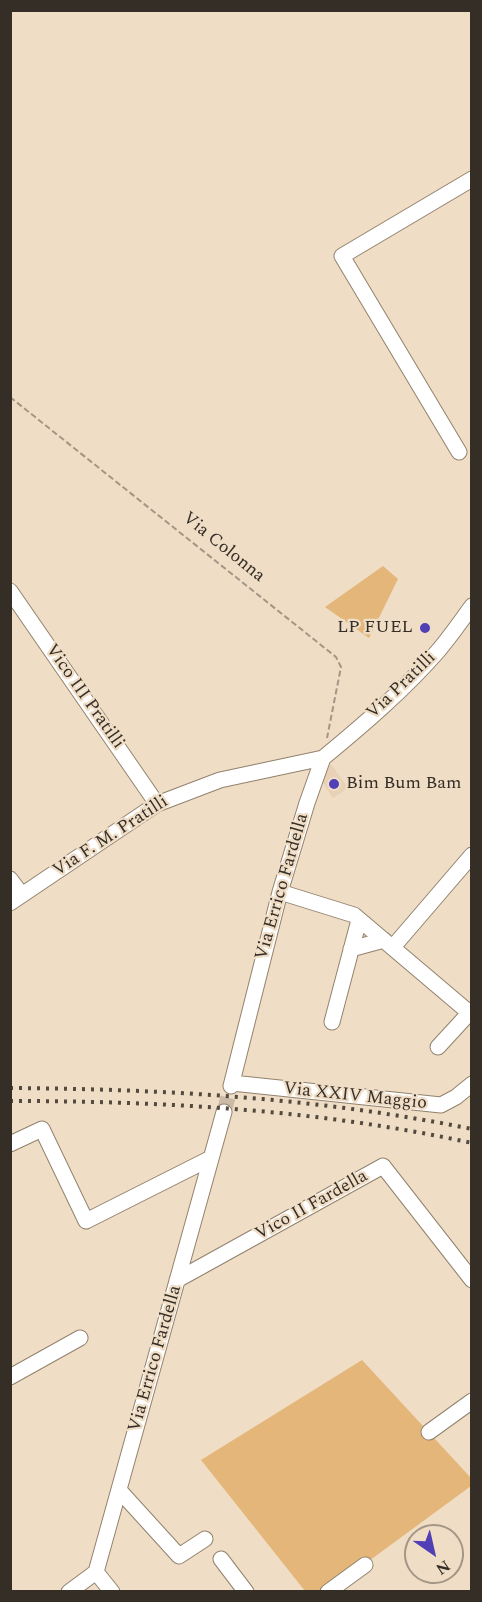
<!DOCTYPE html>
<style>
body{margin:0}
#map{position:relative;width:482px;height:1602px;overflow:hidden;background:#efddc6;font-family:Spectral,serif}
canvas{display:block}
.frame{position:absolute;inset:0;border:12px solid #352e26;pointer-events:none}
.north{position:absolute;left:404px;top:1524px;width:60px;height:60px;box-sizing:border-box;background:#efddc6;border:2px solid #a59786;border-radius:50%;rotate:146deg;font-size:16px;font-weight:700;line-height:24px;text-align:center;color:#352e26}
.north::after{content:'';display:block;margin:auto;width:21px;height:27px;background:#513fb6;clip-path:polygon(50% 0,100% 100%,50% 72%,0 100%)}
</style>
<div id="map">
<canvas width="482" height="1602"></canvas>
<div class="frame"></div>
<div class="north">N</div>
</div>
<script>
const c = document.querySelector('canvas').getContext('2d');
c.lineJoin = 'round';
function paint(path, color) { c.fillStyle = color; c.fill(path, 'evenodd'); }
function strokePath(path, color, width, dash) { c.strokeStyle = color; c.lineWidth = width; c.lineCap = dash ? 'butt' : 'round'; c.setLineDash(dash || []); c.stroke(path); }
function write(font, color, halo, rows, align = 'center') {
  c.font = font + ' Spectral,serif'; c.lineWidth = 4.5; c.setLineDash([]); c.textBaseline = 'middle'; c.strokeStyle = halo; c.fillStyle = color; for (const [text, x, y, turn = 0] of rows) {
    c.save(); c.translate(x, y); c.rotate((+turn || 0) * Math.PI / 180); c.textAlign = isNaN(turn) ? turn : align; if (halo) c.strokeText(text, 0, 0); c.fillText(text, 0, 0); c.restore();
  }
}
const built = new Path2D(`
 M331 764 348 788 333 798 321 780Z`);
const green = new Path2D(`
 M383 566 398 579 369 638 325 607Z
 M362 1360 471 1478V1486L328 1591H305L201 1460Z`);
const minorTunnel = new Path2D(`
 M224 1112 231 1086`);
const path = new Path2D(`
 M10 397 336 657 341 667 327 738`);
const minor = new Path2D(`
 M459 452 342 256 472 179
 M10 591 157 804
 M323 758C363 725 404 690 438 651 450 637 461 621 472 606
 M10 879 22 895
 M280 892 354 915 472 1015
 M10 903 157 804 220 780 323 758
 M393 947 472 855
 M351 949 384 940
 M332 1022 359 920
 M438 1047 472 1010
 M232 1083 441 1105 456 1097 472 1084
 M231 1086 280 892 307 803 323 758
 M10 1144 42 1129 86 1221 211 1158
 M177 1280 383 1166 472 1280
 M10 1377 80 1338
 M429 1432 472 1401
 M119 1490 179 1556 205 1539
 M221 1559 246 1592
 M96 1572 112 1592
 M69 1592 96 1572 224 1112
 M328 1592 365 1565`);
const rail = new Path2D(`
 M10 1088C165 1089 319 1098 472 1129
 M10 1101C165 1101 320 1110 472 1143`);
const markers = [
 [425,628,6,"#513fb6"],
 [334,784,6,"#513fb6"]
];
const streetNames = [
 ["Via Colonna",223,548,39],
 ["Via Pratilli",402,686,-44],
 ["Vico III Pratilli",84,697,55],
 ["Via F. M. Pratilli",111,837,-33],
 ["Via Errico Fardella",283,887,-74],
 ["Via XXIV Maggio",355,1097,6],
 ["Vico II Fardella",312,1206,-29],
 ["Via Errico Fardella",156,1359,-74]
];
const poiNames = [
 ["LP FUEL",413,628],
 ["Bim Bum Bam",346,784,"left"]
];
paint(built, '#e8d1b4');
paint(green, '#e4b679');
strokePath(minorTunnel, '#cabaa6', 15, [15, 8]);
strokePath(minor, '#92826d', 17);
strokePath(path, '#a39685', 2, [6, 3]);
strokePath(minor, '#fff', 15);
strokePath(rail, '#534a3f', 4, [3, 6]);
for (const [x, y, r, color] of markers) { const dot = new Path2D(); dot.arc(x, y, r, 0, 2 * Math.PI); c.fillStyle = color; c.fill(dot); strokePath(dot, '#efddc6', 2); }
write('18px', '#352e26', '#efddc6', streetNames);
write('18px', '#352e26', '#efddc6', poiNames, 'right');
</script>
